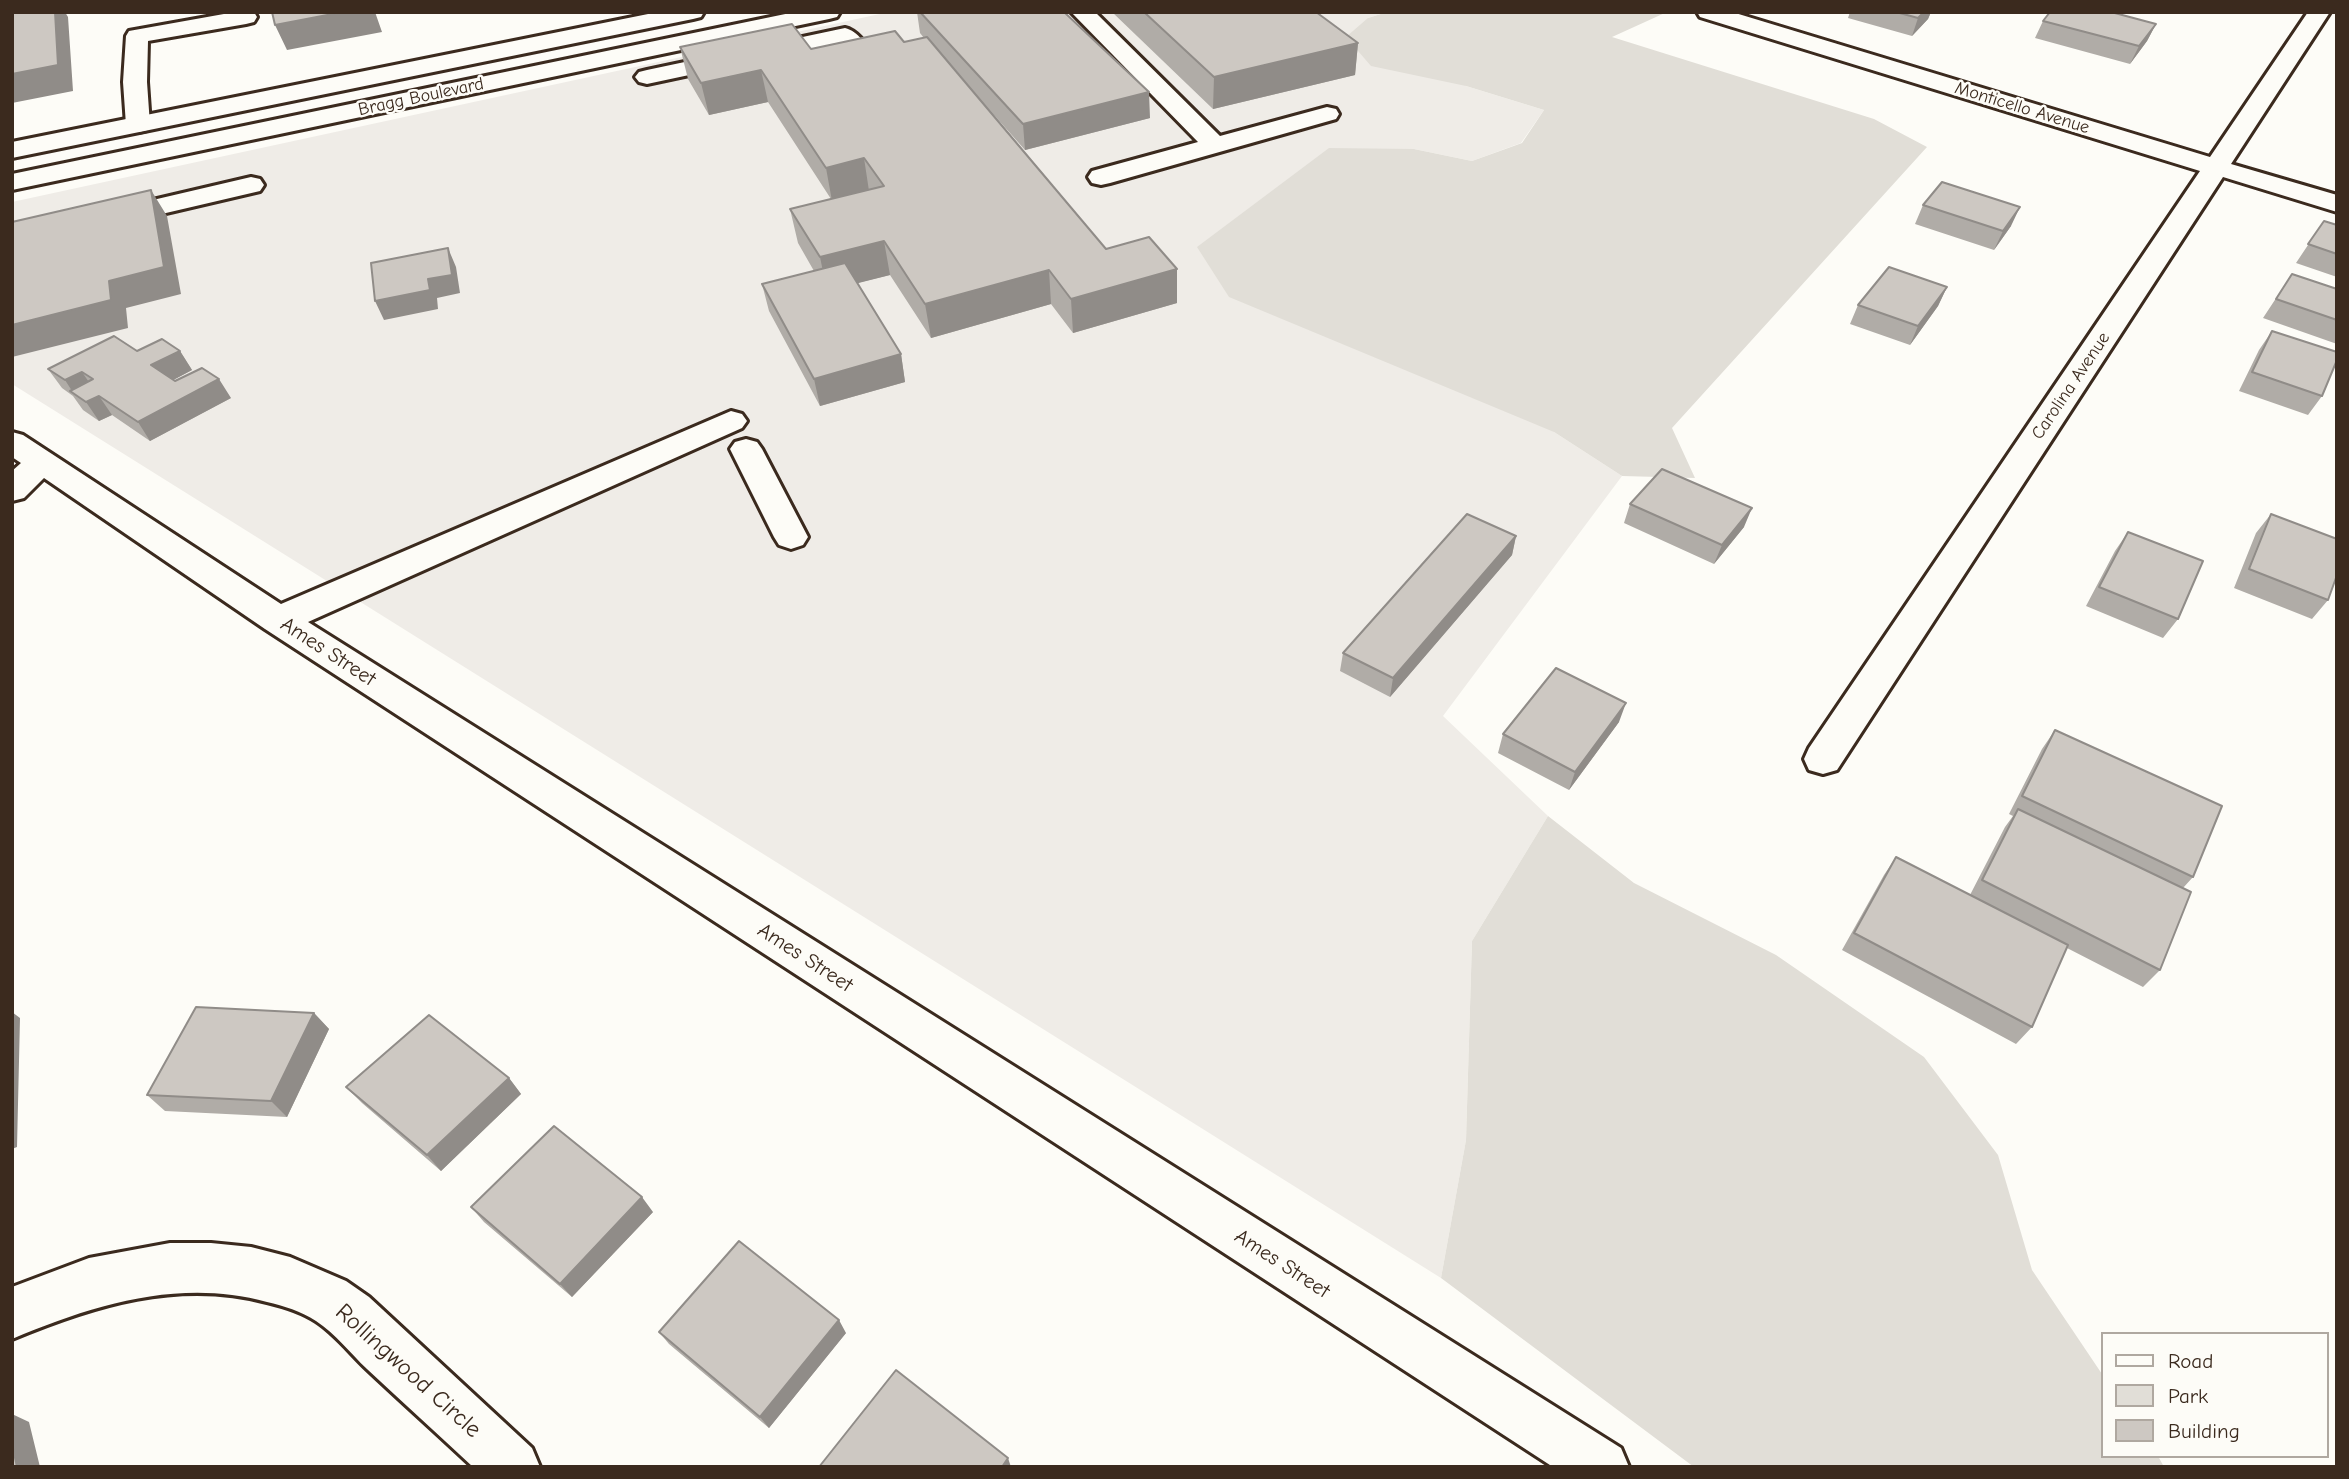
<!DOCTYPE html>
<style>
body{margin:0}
#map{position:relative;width:2349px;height:1479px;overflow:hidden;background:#fdfcf7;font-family:"Comic Neue",sans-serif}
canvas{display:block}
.frame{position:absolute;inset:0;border:14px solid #3b2a1e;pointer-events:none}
.legend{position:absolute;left:2101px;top:1332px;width:228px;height:126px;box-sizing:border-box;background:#fdfcf7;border:2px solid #afa8a0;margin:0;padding:9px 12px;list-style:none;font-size:21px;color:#3b2a1e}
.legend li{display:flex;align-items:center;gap:14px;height:35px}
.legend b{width:35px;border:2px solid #afa8a0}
</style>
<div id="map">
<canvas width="2349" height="1479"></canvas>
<div class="frame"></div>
<ul class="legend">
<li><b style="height:9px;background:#fdfcf7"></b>Road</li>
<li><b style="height:19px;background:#e1ded7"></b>Park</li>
<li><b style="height:19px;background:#cdc8c2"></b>Building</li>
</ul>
</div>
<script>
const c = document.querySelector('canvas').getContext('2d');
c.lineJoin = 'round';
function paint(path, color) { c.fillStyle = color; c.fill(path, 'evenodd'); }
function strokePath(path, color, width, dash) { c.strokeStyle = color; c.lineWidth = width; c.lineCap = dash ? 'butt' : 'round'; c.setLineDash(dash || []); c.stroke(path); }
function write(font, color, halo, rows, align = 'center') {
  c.font = font + ' "Comic Neue",sans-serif'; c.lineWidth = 5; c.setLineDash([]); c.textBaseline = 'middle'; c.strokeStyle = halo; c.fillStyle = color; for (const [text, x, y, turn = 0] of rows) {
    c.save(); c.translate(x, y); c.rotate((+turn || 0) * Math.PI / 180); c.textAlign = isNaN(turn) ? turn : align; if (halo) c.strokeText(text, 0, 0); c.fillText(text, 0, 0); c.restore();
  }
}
const built = new Path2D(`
 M889 12H1387L1368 18 1466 86 1544 110 1521 143 1472 161 1414 149 1554 432 1622 476 1443 716 1548 816 1472 941 1466 1140 1441 1278 12 384V202Z`);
const green = new Path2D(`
 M1387 12H1667L1612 37 1874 119 1927 147 1672 428 1695 478 1622 476 1554 432 1229 297 1197 247 1329 148 1414 149 1472 161 1522 143 1544 110 1466 86 1371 66 1346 37 1368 18Z
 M1548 816 1634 883 1776 955 1924 1057 1998 1155 2032 1270 2102 1374V1456H2158L2164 1467H1694L1441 1278 1466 1140 1472 941Z`);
const minor = new Path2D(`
 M235 12H254L257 17 254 22 246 24 148 41 147 82 150 125 147 130 138 132 129 130 126 125 123 82 126 36 129 31Z
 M1071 12H1095L1220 136 1327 107 1336 109 1339 114 1336 119 1110 183 1101 185 1092 183 1088 177 1092 171 1198 142Z
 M1697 12H1732L2210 157 2308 12H2330L2231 164 2337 195V212L2223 177 1837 770 1823 774 1809 770 1804 759 1809 748 2200 171 1700 17Z
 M845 28C858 31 867 46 875 57L871 62H855L839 43 647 84 639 82 635 77 639 72 647 70Z
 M251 177 260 179 264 185 260 191 12 249V233Z
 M731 411 742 414 747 421 742 428 308 622 1621 1448 1629 1467H1553L265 629 44 478 24 498 12 501V471L21 463 12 457V432L23 435 281 604Z
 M746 439 757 442 762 449 808 537 803 545 791 549 779 545 774 537 730 449 735 442Z
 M170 1243H211L251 1247 290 1257 346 1281 369 1297 532 1448 540 1467H473C438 1434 402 1402 367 1369 350 1353 336 1334 316 1321 301 1311 284 1306 267 1302 179 1278 93 1305 12 1339V1287L89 1258Z`);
const major = new Path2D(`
 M658 12H704L701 17 693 19 12 158V142Z
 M795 12H840L837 17 829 19 12 190V174Z`);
const wall = new Path2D(`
 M917 12H1064L1150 118 1025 150 987 107 1106 249 1177 269V303L1073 333 1051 304 931 338 890 275 857 283 901 354 905 382 820 406 769 311 762 284 814 271 798 243 790 209 831 199 768 102 709 115 688 79 680 47 811 49 904 42 924 38 920 33Z
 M1112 12H1316L1358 43 1355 75 1213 109Z
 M1850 12H1931L1928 19 1912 36 1848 18Z
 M2043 21 2156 24 2147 41 2130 64 2035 38Z
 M1923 205 2011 226 1994 250 1915 224Z
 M2324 221 2337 225V277L2296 263Z
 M2292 274 2337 289V344L2263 318Z
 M1947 287 1938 306 1910 345 1850 324 1858 305Z
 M2272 331 2322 396 2308 415 2239 391 2259 350Z
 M137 351H180L192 370 173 380 231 398 150 441 112 415 99 421 83 410 73 396 62 388 48 369Z
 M1630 504 1744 527 1714 564 1624 523Z
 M2271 514 2328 600 2312 619 2234 588 2256 533Z
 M2128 532 2178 619 2163 638 2086 606 2115 551Z
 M1516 536 1512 555 1390 697 1340 671 1343 653Z
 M1619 722 1569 790 1498 753 1503 734Z
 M2055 730 2193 877 2183 888 2160 970 2143 987 2067 948 2032 1027 2016 1044 1842 950 1884 875 1896 857 1970 895 2005 827 2013 816 2009 814 2042 749Z
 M314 1013 329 1029 287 1117 165 1111 147 1095Z
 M509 1078 521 1094 441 1171 362 1103 346 1087Z
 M471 1207 653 1212 572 1297 484 1222Z
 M659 1332 846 1333 769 1428 669 1344Z`);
const shadedWall = new Path2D(`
 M55 12H65L68 17 73 91 12 103V74Z
 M343 12H375L382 32 287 50 275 25Z
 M1924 12H1931L1928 19 1912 36 1918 18Z
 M2156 24 2147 41 2130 64 2139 46Z
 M1358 43 1355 75 1213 109 1214 77Z
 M761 70 768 102 709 115 701 83Z
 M1149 92 1150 118 1025 150 1023 124Z
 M864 158 869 191 832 201 826 168Z
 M151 190 167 216 181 294 126 308 128 328 12 357V325L109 281Z
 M2020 207 2011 226 1994 250 2003 231Z
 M884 241 890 275 827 291 820 257Z
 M448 248 456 267 460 293 437 298 438 309 384 320 375 301 428 279Z
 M1177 269V303L1073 333 1071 299Z
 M1049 270 1051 304 931 338 925 304Z
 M1947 287 1938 306 1910 345 1918 326Z
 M180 351 192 370 164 385 151 365Z
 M901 354 905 382 820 406 814 379Z
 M82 372 95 391 74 394 65 380Z
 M219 379 231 398 150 441 138 422Z
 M99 396 112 415 99 421 86 402Z
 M1752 508 1744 527 1714 564 1722 545Z
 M1516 536 1512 555 1390 697 1393 678Z
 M1626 703 1619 722 1569 790 1575 772Z
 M12 1012 20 1018 17 1147 12 1149Z
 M314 1013 329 1029 287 1117 271 1101Z
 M509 1078 521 1094 441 1171 427 1155Z
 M642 1197 653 1212 572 1297 560 1284Z
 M839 1320 846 1333 769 1428 760 1417Z
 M12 1414 29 1422 40 1467H17L12 1444Z
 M1008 1458 1011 1467H1002Z`);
const building = new Path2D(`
 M12 12H55L58 65 12 74Z
 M272 12H343L275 25Z
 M920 12H1064L1149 92 1023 124Z
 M1144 12H1316L1358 43 1214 77Z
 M1896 12H1924L1918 18Z
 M2050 12H2111L2156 24 2139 46 2043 21Z
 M792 24 811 49 895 31 904 42 927 37 1106 249 1149 237 1177 269 1071 299 1049 270 925 304 884 241 820 257 790 209 884 186 864 158 826 168 761 70 701 83 680 47Z
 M1942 182 2020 207 2003 231 1923 205Z
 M151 190 164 267 109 281 111 300 12 325V222Z
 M2324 221 2337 225V254L2308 244Z
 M448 248 452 275 428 279 430 290 375 301 371 263Z
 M845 263 901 354 814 379 762 284Z
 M1889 267 1947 287 1918 326 1858 305Z
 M2292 274 2337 289V320L2276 299Z
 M2272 331 2337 352V360L2322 396 2252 372Z
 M114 336 137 351 162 339 180 351 151 365 175 381 202 368 219 379 138 422 99 396 86 402 70 391 93 379 82 372 65 380 48 369Z
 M1662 469 1752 508 1722 545 1630 504Z
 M1467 514 1516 536 1393 678 1343 653Z
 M2271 514 2337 539V575L2328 600 2249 569Z
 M2128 532 2203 561 2178 619 2099 587Z
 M1556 668 1626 703 1575 772 1503 734Z
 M2055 730 2222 806 2193 877 2022 796Z
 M2018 809 2191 892 2160 970 1982 880Z
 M1896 857 2068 945 2032 1027 1854 933Z
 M196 1007 314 1013 271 1101 147 1095Z
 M429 1015 509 1078 427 1155 346 1087Z
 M554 1126 642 1197 560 1284 471 1207Z
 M739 1241 839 1320 760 1417 659 1332Z
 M896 1370 1008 1458 1002 1467H819Z
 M12 1444 17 1467H12Z`);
const farStreetnames = [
 ["Bragg Boulevard",421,97,-12],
 ["Monticello Avenue",2022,108,17],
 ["Carolina Avenue",2071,386,-56]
];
const streetNames = [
 ["Ames Street",328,652,33],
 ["Ames Street",805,958,33],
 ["Ames Street",1282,1264,33]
];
const nearStreetnames = [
 ["Rollingwood Circle",408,1371,42]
];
paint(built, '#efece7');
paint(green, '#e1ded7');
strokePath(minor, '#3b2a1e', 6);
strokePath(major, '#3b2a1e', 6);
paint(minor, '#fdfcf7');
paint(major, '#fdfcf7');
paint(wall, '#b0aca7');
paint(shadedWall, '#908c88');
paint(building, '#cdc8c2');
strokePath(building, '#908c88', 2);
write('18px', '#3b2a1e', '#fdfcf7', farStreetnames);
write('21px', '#3b2a1e', '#fdfcf7', streetNames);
write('24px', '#3b2a1e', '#fdfcf7', nearStreetnames);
</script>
